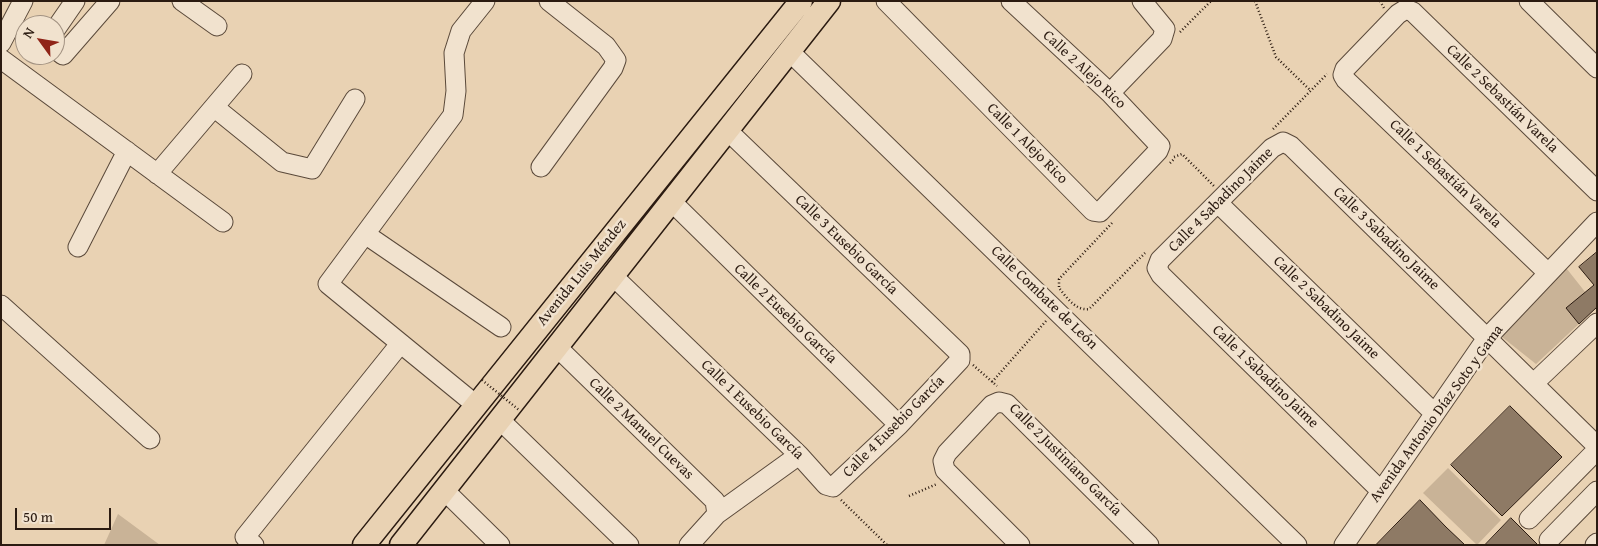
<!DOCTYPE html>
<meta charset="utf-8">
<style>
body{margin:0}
#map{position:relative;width:1598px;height:546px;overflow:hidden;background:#e9d2b3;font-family:"Gentium Book Plus",serif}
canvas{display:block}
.frame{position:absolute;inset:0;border:2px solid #2b1b11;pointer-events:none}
.north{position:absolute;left:15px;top:15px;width:50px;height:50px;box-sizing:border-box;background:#f1e2ce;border:1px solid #a29282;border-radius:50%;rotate:302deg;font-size:14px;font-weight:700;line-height:20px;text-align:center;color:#2b1b11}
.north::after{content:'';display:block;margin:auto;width:18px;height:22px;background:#8f2418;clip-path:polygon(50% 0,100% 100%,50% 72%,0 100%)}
.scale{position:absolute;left:15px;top:508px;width:96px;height:22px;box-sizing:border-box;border:2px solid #2b1b11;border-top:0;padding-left:6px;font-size:15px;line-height:18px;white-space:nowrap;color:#2b1b11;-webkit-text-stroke:4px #f1e2ce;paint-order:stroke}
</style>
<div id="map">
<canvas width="1598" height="546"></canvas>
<div class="frame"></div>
<div class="north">N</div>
<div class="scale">50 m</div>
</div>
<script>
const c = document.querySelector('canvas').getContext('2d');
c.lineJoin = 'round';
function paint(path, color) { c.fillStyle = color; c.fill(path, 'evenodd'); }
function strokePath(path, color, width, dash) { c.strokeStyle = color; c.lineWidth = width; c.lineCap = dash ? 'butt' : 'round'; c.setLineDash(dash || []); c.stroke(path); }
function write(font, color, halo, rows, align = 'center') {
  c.font = font + ' "Gentium Book Plus",serif'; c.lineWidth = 5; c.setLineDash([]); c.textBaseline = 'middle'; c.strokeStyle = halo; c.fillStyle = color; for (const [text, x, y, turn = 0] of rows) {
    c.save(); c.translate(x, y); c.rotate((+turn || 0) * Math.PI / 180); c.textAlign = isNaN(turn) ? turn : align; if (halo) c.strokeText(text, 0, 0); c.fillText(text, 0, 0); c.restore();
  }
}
const green = new Path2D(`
 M1563 264 1597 307 1536 364 1497 333Z
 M1448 468 1501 520 1477 545 1423 493Z
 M118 514 160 545H104Z`);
const building = new Path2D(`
 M1597 252V307L1579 324 1566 308 1594 285 1579 267Z
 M1510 406 1562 457 1502 516 1451 465Z
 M1420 500 1446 527 1465 545H1376Z
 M1511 518 1538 545H1485Z`);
const path = new Path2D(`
 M1255 1 1276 57 1310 90
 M1380 1 1384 8
 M1180 32 1211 1
 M1273 129 1327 74
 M1174 157 1182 154 1214 186
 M1170 163 1175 158
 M1112 223 1059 279V288C1067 298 1076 311 1089 309L1145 253
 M973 365 997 386
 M992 382 1046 321
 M909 496 937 484
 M841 500 887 545`);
const minor = new Path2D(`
 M182 1 217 26
 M886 1 1093 211 1100 212 1158 151 1160 146 1110 93 1011 1
 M1529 1 1597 68
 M55 30 75 1
 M1 43 23 1
 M55 49 63 55 110 1
 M790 52 1297 545
 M1 59 223 222
 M1110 93 1162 39 1165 29 1142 1
 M214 107 282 162 312 169 355 99
 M541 167 613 68 616 60 606 46 549 1
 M157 174 242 74
 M672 202 899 425
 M1218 203 1434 413
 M365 234 501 327
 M78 247 127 151
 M1548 273 1346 80 1343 75 1345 69 1398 14 1406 9 1413 12 1597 191
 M614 277 799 455 826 485 833 487 899 425 960 360V354L728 131
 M1 305 150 439
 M558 348 715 501 717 514
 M1534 383 1597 323
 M476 405 328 284 453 115 456 91 454 53 461 31 485 1
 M500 420 629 545
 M445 491 500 545
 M1381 491 1161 275 1157 268 1160 260 1272 148 1283 142 1291 146 1597 446
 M1529 519 1597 450
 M1549 540 1597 491
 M254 545 245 537 400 344
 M689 545 717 514 799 455
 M1020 545 945 470 943 461 947 453 992 405 999 402 1007 404 1149 545
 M1344 545 1487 338 1597 222
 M1595 545 1597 543`);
const major = new Path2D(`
 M364 545 801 1
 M401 545 829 1`);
const pathBridge = new Path2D(`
 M482 380 519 410`);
const streetNames = [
 ["Calle 2 Alejo Rico",1084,70,43],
 ["Calle 2 Sebastián Varela",1502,99,44],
 ["Calle 1 Alejo Rico",1027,144,45],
 ["Calle 1 Sebastián Varela",1445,174,44],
 ["Calle 4 Sabadino Jaime",1221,200,-45],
 ["Calle 3 Sabadino Jaime",1386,239,44],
 ["Calle 3 Eusebio García",846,245,44],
 ["Avenida Luis Méndez",582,273,-51],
 ["Calle Combate de León",1044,298,44],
 ["Calle 2 Sabadino Jaime",1326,308,44],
 ["Calle 2 Eusebio García",785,314,44],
 ["Calle 1 Sabadino Jaime",1265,377,44],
 ["Calle 1 Eusebio García",752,410,44],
 ["Avenida Antonio Díaz Soto y Gama",1437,414,-54],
 ["Calle 4 Eusebio García",894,427,-45],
 ["Calle 2 Manuel Cuevas",641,429,44],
 ["Calle 2 Justiniano García",1065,460,45]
];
paint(green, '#c9b397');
paint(building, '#8e7a65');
strokePath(building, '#2b1b11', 1);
strokePath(minor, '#5a493a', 21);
strokePath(major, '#2b1b11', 25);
strokePath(path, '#2b1b11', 2.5, [1, 2.5]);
strokePath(minor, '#f1e2ce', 19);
strokePath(major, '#e9d2b3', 22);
strokePath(pathBridge, '#2b1b11', 2.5, [1, 2.5]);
write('15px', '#2b1b11', '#f1e2ce', streetNames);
</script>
